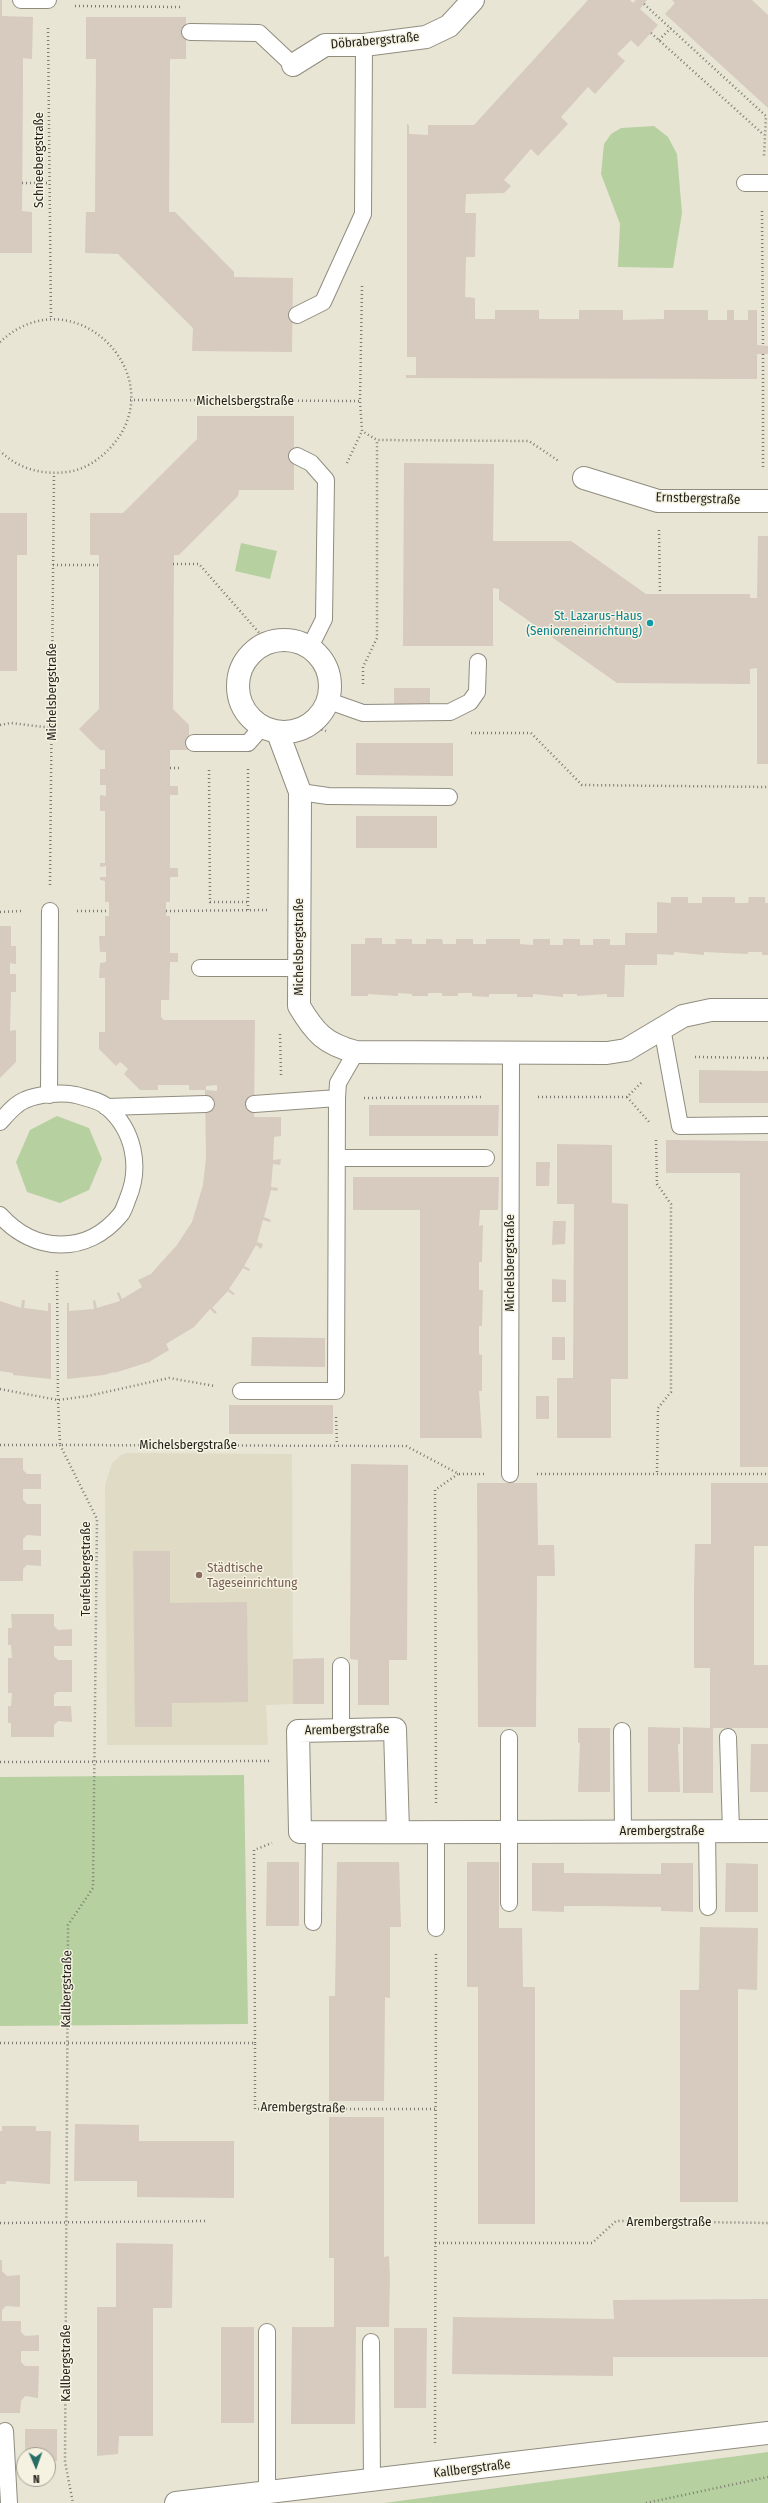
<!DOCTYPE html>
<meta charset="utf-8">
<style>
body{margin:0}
#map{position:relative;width:768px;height:2503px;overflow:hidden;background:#e8e5d5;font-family:"Fira Sans Condensed",sans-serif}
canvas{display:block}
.north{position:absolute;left:16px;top:2447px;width:40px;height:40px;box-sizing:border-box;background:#f5f2e2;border:1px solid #a09e92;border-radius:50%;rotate:178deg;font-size:11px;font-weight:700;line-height:16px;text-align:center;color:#201f1a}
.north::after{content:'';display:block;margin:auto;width:14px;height:18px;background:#276e65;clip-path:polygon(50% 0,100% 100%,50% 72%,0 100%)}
</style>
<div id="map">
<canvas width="768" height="2503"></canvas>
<div class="north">N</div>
</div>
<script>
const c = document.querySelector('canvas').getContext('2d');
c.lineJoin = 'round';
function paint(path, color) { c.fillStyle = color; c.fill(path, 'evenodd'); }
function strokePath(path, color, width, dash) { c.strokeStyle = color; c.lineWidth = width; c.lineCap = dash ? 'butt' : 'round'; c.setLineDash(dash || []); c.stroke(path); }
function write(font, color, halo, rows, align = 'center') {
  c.font = font + ' "Fira Sans Condensed",sans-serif'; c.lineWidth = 3; c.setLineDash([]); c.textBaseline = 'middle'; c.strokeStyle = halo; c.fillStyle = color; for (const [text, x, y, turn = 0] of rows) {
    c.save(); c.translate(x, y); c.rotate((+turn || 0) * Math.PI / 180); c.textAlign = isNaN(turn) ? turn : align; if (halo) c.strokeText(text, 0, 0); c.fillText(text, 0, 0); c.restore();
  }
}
const built = new Path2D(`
 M127 1453 292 1454 293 1704 266 1705 268 1745H107L105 1485 112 1463 121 1455Z`);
const green = new Path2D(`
 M654 126 668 137 677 154 682 213 673 268 618 267 620 224 601 174 604 144 611 134 621 128Z
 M241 543 277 551 270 579 235 571Z
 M57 1116 89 1128 102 1159 89 1190 60 1203 27 1192 16 1162 30 1130Z
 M244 1775 248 2024 0 2026V1777Z
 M768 2452V2503H384Z`);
const building = new Path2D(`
 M0 0H2V16L33 17 32 59 23 58V81L22 211 32 212V253H0Z
 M588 0H630L633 3 636 0H647L640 9 658 25 638 47 631 40 617 54 625 61 595 94 588 87 561 117 568 124 538 156 531 149 504 180 511 186 504 193 466 194 465 213H476L475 257H466L465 297 475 298V319H495V310H539V319H579V310H623V320L664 319V310H708V320H727V310H734V320H748V310H757V345L768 346V354H757V379L406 378V375H416V357H407V124L409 125V134L428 135V125H474Z
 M672 0H752L768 15V108L665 14 675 3Z
 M86 17H186V59H170L169 212H175L234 272V277L293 278 292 352 192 351 193 328 118 254 85 253 86 212H95L96 59H86Z
 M197 416H294V490H239L238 496 179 555H174L173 709 189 725V750H170V786H178V795H170V868H178V877H170V902H166V916H170V953H178V962H170L169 1000H161V1017L164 1020H255L254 1117H281V1136L274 1137 273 1160 281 1159 280 1165 273 1164 271 1187 278 1188 277 1191 271 1190 264 1217 271 1220 270 1222 263 1220 257 1242 263 1244 261 1249 256 1245 244 1266 250 1269 249 1271 243 1268 229 1289 235 1294 233 1295 228 1291 212 1308 217 1312 215 1314 210 1309 194 1327 166 1344 169 1350 149 1362 114 1373V1372L104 1375 67 1379V1303H69V1311L94 1309 93 1301 95 1300 97 1308 120 1301 117 1293 119 1292 122 1299 142 1287 138 1280 151 1274 158 1266 177 1245 192 1222 203 1185 206 1158 205 1090H189V1085H158V1090H140L124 1074 128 1069 124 1065 120 1062 116 1066 99 1049V1032H105V978H99L100 963 106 962V952H100L99 936H105V916H109V902H105V881L100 880V877H106V866L100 867V863H105V811H100V795L106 796V785H100V769H105V750H100L79 729 99 709V555H90V513H123L197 439ZM217 1085V1091L206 1090V1086Z
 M404 463 494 464 493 541H571L646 594H750V598H757L758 536H768V764H757V668L750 669V684L617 683 499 600V589L493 588V646H403Z
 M0 513H27V555H17V671H0Z
 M394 688H430V704L394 705Z
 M356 743H453V776L356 775Z
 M356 816H437V848H356Z
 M671 897H688V903H702V897H735V903H748L749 897H765V903H768V955H762V952H748V954L704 952V955L674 952V955L657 954V965H625L624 997H607V994L577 996V994H563V997L533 994V997H517V994H489V997L472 996V993H458V996H442V993H428V996H412V994L398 993V996L368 994V996H351V944H365V938H382V944H396L395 939H412V944H426V939H442L443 944H456V939H473V944H486V939H520V944L533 945V939H550V945H563V939H580V945H593V939H610V945H625V933H657V902L671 903Z
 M0 926H11V946H16V964L10 963V974H16V992H11L10 1031 16 1030V1062L0 1078Z
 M699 1070 768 1071V1103H699Z
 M369 1105H499L498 1136H369Z
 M666 1140 768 1141V1467H740V1173H666Z
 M557 1144 612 1145V1203L628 1204V1379H611V1438H557V1378H573L574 1204H557Z
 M536 1162H550L549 1186H536Z
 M353 1177H499L498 1210H480L479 1226 483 1225 482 1262H479V1290H483L482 1326H479V1354L482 1355V1391H479L482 1438H420V1210H353Z
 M553 1221H566L565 1244 552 1245Z
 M552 1279 566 1280V1302H552Z
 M22 1300H25L24 1308 48 1311V1303H51V1379L13 1375V1373L0 1371V1301L21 1308Z
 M252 1337 325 1338V1367L251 1366Z
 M552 1337H565V1360H552Z
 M536 1396H549V1419H536Z
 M229 1405H333V1434H229Z
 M0 1458H23V1470L27 1474H41V1489H23V1500L27 1504H41V1536L27 1535 23 1539V1550H41V1566L27 1565 23 1569V1581H0Z
 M351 1464 408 1465 407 1660H389V1705H358V1660L350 1659Z
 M477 1483H537L538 1545H554L555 1576H537L536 1727H478Z
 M711 1483H768V1546H754V1665H768V1728H713V1793H683V1727L710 1728V1668H694V1590L695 1544H711Z
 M133 1551H170V1603L247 1602 248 1702 172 1703V1727H135Z
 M11 1614H54V1626L58 1630 72 1629V1646H54V1656L58 1660H72V1692H57L54 1695V1706H71L72 1722 58 1721 54 1725V1737H11V1723H8V1706H11L12 1693H8V1658H12L11 1645H8V1628H12Z
 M324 1658V1704H293V1659Z
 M648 1727 680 1728V1744H678L680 1792H648Z
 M578 1728H610V1792H578L580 1743H578Z
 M751 1744H768V1792H750Z
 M267 1862H299V1926H266Z
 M337 1862H399L401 1927H390V1998L385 1997 384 2101H329V1996H335Z
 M467 1862H499V1928H522L523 1987H535V2224H478V1987H467Z
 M532 1863H564V1873L661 1874V1863H693V1912L661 1911V1907L596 1906H564V1912L532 1911Z
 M726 1863 758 1864V1912H725Z
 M700 1927 758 1928 757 1990 738 1989V2202H680V1990H699Z
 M329 2117H384V2257L389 2256 390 2276 389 2327H356L355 2424H291L292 2327H334V2258H329Z
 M75 2124 139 2125V2141H234V2198L137 2197V2181H74Z
 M2 2126H36V2131H51L50 2184 6 2181V2184H0V2131H2Z
 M116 2243 173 2244 172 2308H153V2436H119L118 2454 97 2456V2307H116Z
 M0 2260H2V2271L7 2276 20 2275V2307L6 2306 2 2310V2321H21V2332L25 2336 39 2335V2351H21V2362L25 2366H39L38 2398 25 2396 21 2401 20 2413H0Z
 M768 2299V2357H613V2376L452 2374 453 2317 614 2319 613 2300Z
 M221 2327H254V2423H221Z
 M394 2328H427L426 2408H394Z
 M25 2429H57V2461H48V2455H25Z`);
const path = new Path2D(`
 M644 4 766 116 764 156
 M75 6 180 7
 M48 28 51 319
 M651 33 764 135
 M659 40 671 28
 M22 183H50
 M762 211 763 345
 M362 286 360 401 362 431 377 440 529 441 560 462
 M0 342C74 273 175 377 111 447 99 460 84 470 67 472 41 475 19 469 0 451
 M763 354V470
 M130 400 360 401
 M347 463 362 431
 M659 530 660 594
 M173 564H199L268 643
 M53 565H99
 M363 684V667L377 638V440
 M0 725 11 723 52 728
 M310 726 326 731
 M471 733H531L582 785 768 787
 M170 768H182
 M248 769V911
 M209 770 210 902H248
 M50 885 54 473
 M77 911H109
 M166 911 269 910
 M0 912 22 911
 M280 1034 281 1075
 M695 1057 768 1058
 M538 1097H627L643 1081
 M627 1097 650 1123
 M364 1098 483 1097
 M656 1140 657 1184 671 1204V1392L658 1408 657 1473
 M57 1271 58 1400 60 1445 406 1446 459 1474H484
 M0 1389 58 1400 88 1396 169 1378 215 1386
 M336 1417 337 1445
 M0 1445H60L97 1519 93 1888 68 1925 65 2462 73 2503
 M537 1474H768
 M0 1762 269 1761
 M436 1803 435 1490 458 1474
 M0 2043H255V2109H436
 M255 2043 254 1850 272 1843
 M0 2223 208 2221
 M435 2243H592L616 2221 768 2223
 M435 2443 436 1954
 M646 2503 768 2477`);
const lane = new Path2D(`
 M21 0H48
 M190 32 259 33 293 65
 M745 183H768
 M297 315 323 302 363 214 364 45
 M297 456 311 463 326 480 324 619 310 647
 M329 701 363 713 450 712 470 702 477 692 478 662
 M194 743H248L262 727
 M300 792 328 796 449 797
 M200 968H298
 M662 1028 680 1126 768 1125
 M49 1095 50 911
 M254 1104 337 1098
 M106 1107 206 1104
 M0 1122C7 1114 15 1104 25 1100 38 1094 62 1092 76 1095 86 1098 99 1100 107 1107 134 1130 141 1167 128 1198 126 1203 124 1210 121 1214 87 1256 34 1253 0 1215
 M337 1158H486
 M241 1391H336L337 1098 338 1083 356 1052
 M510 1474 511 1053
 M341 1666V1729
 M622 1731 623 1831
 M728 1737 731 1831
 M707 1830 708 1907
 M509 1903V1738
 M313 1922 314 1832
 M436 1928V1832
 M371 2342 372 2480
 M5 2431 9 2503
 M267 2492V2332`);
const street = new Path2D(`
 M293 65 325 45H364L426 37 449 26 473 0
 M584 478 658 501H768
 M238 686a46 46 0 1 1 92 0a46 46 0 1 1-92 0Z
 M278 733 300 792 299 1006C315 1033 325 1044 356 1052L607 1053 626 1050 683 1016 711 1010H768
 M398 1832 395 1729 298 1731 300 1832C456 1833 612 1831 768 1831
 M176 2503 768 2433`);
const markers = [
 [650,623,4,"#0f9aa8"],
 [199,1575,4,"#8d6e63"]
];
const streetNames = [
 ["Döbrabergstraße",375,41,-5],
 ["Schneebergstraße",39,160,-90],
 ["Michelsbergstraße",245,401],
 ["Ernstbergstraße",698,499,2],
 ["Michelsbergstraße",52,692,-90],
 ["Michelsbergstraße",299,947,-90],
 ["Michelsbergstraße",510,1263,-90],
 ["Michelsbergstraße",188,1445],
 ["Teufelsbergstraße",86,1569,-90],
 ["Arembergstraße",347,1730,-1],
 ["Arembergstraße",662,1831],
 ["Kallbergstraße",67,1989,-89],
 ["Arembergstraße",303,2108,1],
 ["Arembergstraße",669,2222],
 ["Kallbergstraße",66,2363,-90],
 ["Kallbergstraße",472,2469,-7]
];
const cultureNames = [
 ["St. Lazarus-Haus",642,616],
 ["(Senioreneinrichtung)",642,631]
];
const educationNames = [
 ["Städtische",207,1568],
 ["Tageseinrichtung",207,1583]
];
paint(built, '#dfdbc4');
paint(green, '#b7d0a0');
paint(building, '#d7cabf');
strokePath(lane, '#908d7f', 18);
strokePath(street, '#908d7f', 24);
strokePath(path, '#7d7b71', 2.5, [1, 3]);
strokePath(lane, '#fff', 16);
strokePath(street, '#fff', 22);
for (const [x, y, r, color] of markers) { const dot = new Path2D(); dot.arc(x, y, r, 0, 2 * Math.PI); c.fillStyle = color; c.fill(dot); strokePath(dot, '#f5f2e2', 1.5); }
write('13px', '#201f1a', '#f5f2e2', streetNames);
write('13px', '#0d838f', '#f5f2e2', cultureNames, 'right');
write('13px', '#785e54', '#f5f2e2', educationNames, 'left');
</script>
